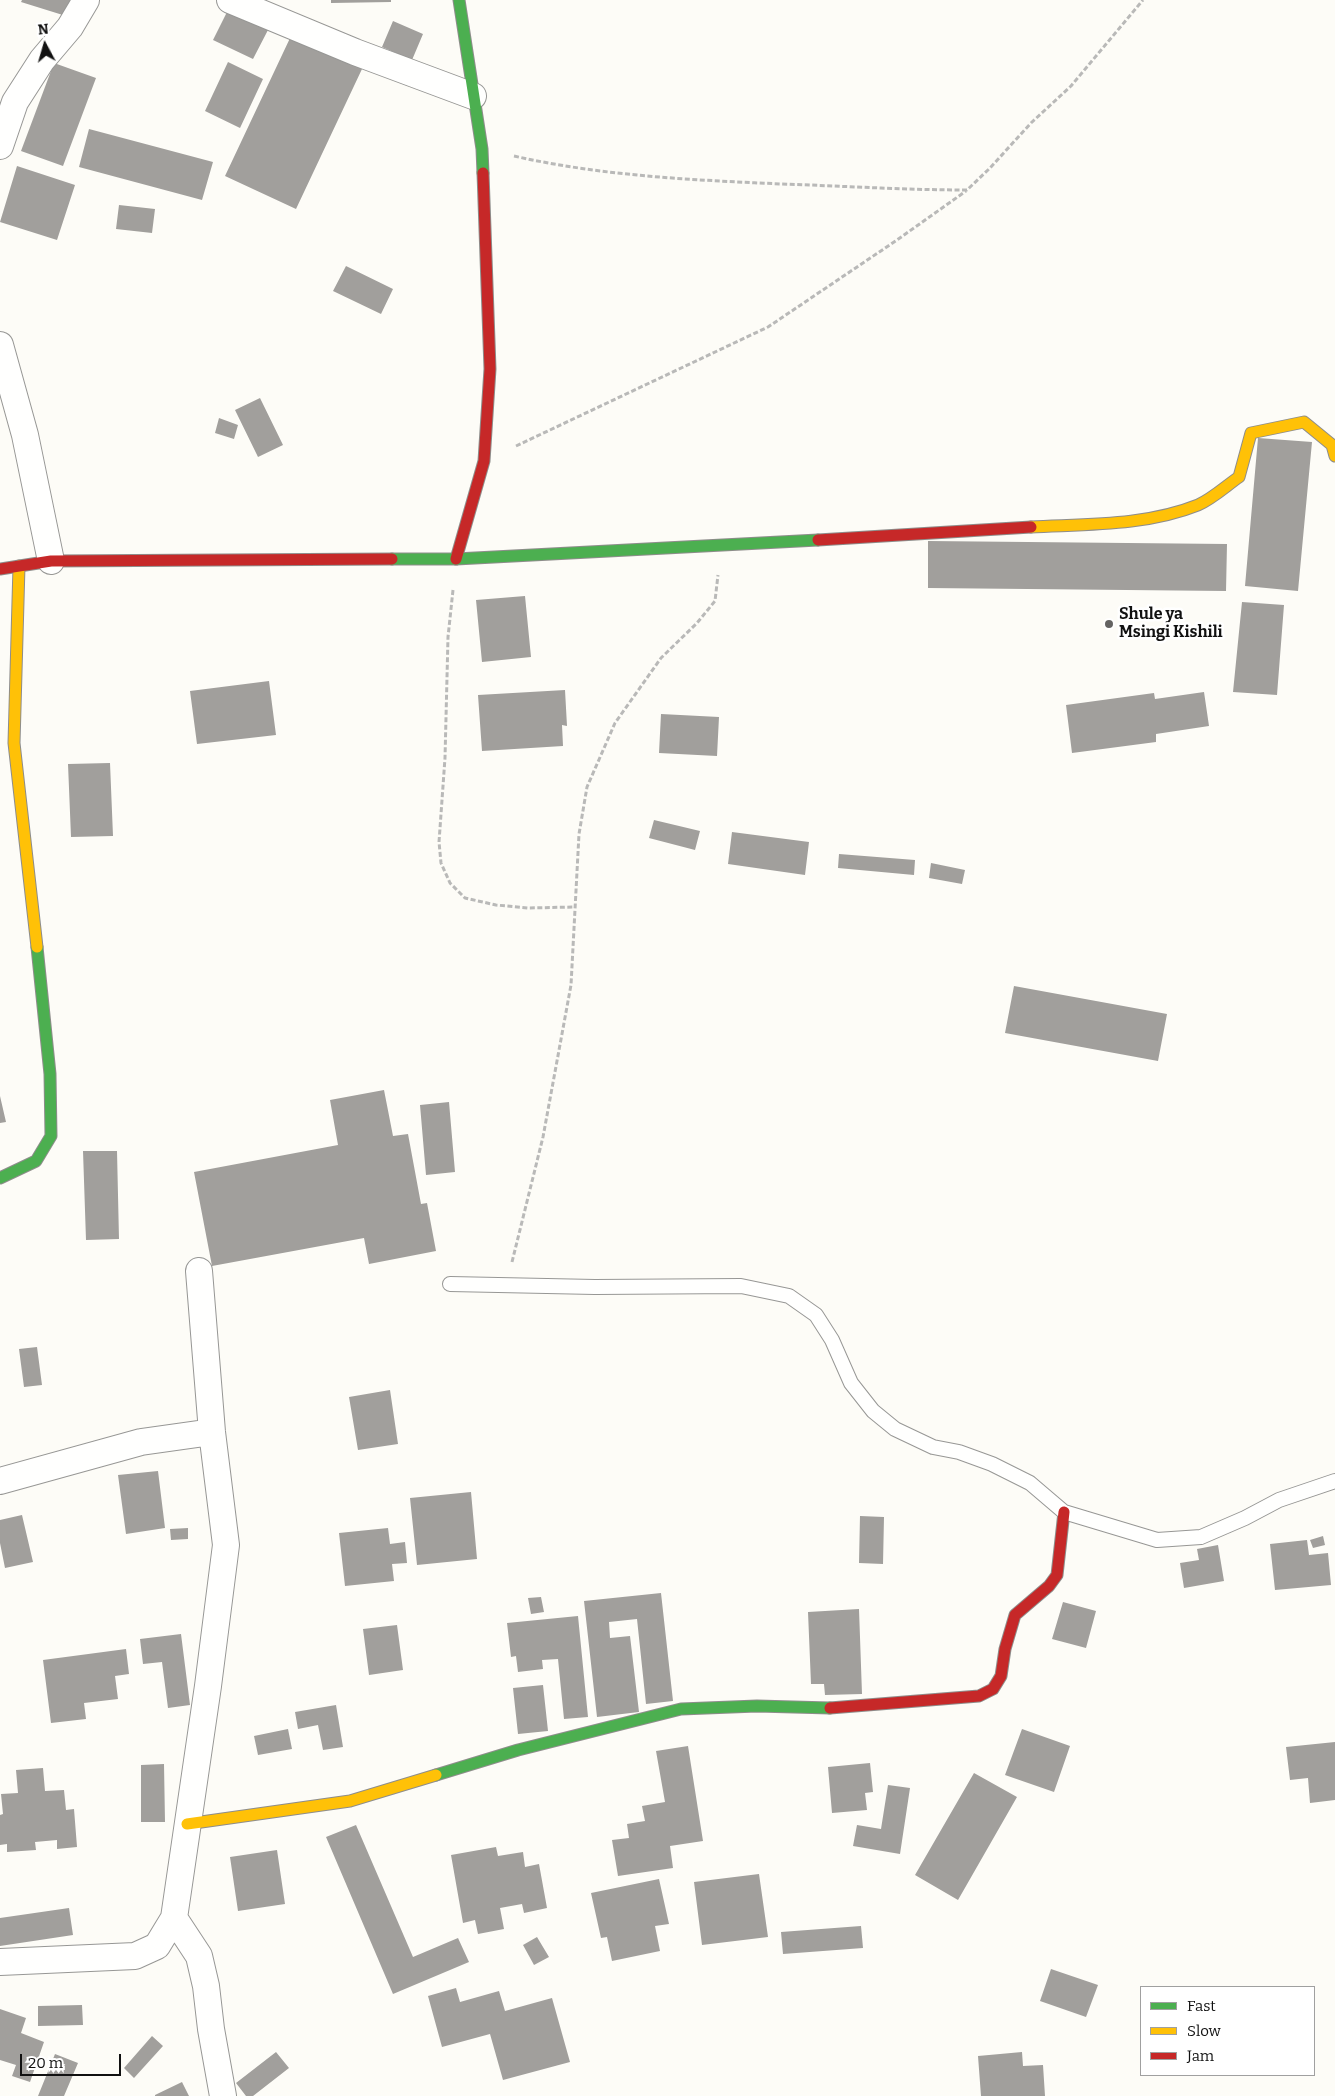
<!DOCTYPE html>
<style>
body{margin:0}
#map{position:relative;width:1335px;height:2096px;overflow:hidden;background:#fdfcf7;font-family:Bitter,serif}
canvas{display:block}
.legend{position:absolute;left:1140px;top:1986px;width:175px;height:90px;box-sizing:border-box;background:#fff;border:1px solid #a0a0a0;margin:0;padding:6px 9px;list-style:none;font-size:15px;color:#111}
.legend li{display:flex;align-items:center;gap:10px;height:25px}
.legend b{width:25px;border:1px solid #a0a0a0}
.north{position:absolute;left:20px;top:20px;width:50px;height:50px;-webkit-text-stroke:4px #fff;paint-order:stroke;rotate:354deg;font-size:14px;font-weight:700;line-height:20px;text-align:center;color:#111}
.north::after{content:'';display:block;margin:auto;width:18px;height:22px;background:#111;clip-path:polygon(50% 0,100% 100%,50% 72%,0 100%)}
.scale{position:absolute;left:20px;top:2054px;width:101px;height:22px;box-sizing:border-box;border:2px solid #111;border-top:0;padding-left:6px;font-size:15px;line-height:18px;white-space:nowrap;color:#111;-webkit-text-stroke:4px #fff;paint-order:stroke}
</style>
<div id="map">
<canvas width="1335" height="2096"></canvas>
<ul class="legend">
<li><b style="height:6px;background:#4caf50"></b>Fast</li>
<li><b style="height:6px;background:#ffc107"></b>Slow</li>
<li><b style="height:6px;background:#c62828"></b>Jam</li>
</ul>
<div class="north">N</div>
<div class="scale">20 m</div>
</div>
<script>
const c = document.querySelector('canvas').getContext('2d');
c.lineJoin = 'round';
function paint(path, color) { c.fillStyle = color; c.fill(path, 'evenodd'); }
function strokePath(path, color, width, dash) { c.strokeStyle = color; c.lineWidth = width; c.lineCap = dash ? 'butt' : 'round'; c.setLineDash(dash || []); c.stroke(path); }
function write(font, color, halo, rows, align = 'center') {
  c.font = font + ' Bitter,serif'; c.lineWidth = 5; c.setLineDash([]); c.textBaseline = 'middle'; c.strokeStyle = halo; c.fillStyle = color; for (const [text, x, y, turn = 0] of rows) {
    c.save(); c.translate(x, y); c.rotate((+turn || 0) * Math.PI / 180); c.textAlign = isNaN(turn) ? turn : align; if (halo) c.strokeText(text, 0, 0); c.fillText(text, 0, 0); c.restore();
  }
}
const building = new Path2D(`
 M22 0H71L66 16 21 2Z
 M331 0H391V2L331 3Z
 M228 10 268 30 253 59 213 40Z
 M393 21 423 34 412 60 382 47Z
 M291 36 362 69 296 209 225 176Z
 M228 62 263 79 240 128 205 111Z
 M54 63 96 78 63 166 21 151Z
 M89 129 213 162 202 200 79 167Z
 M17 166 75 185 57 240 0 222Z
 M119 205 155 209 152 233 116 229Z
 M346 266 393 289 381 314 333 291Z
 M260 398 283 445 258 457 235 410Z
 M219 418 238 425 234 439 215 433Z
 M1258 438 1312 442 1298 591 1245 586Z
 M928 541 1227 544 1226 591 928 588Z
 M525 596 531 657 482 662 476 600Z
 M1242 602 1284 605 1277 695 1233 692Z
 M269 681 276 735 197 744 190 691Z
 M565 690 567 726 562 725 563 746 482 751 478 695Z
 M1204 692 1209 726 1156 734V742L1072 753 1066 705 1154 693 1155 699Z
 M661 714 719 717 717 756 659 753Z
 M110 763 113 836 71 837 68 764Z
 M654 820 700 831 695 850 649 838Z
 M732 832 809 842 805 875 728 864Z
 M839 854 915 860 914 875 838 868Z
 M931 863 965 870 962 884 929 878Z
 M1014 986 1167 1014 1158 1061 1005 1033Z
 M384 1090 393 1136 408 1134 421 1204 427 1203 436 1251 369 1264 364 1238 212 1266 194 1172 338 1145 330 1100Z
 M0 1096 6 1122 0 1123Z
 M449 1102 455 1172 426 1175 420 1105Z
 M83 1151H117L119 1239 86 1240Z
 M37 1347 42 1385 24 1387 19 1349Z
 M390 1390 398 1444 358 1450 349 1397Z
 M158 1471 165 1528 126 1534 118 1475Z
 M471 1492 477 1559 417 1565 410 1498Z
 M22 1515 33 1562 5 1568 0 1543V1520Z
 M860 1516 884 1517 883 1564 859 1563Z
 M188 1528V1539L171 1540 170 1529Z
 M388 1528 390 1544 405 1542 407 1563 392 1564 394 1581 345 1586 339 1533Z
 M1323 1536 1325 1545 1313 1548 1310 1540Z
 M1307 1540 1309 1555 1328 1553 1331 1585 1275 1590 1270 1544Z
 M1218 1545 1224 1581 1184 1588 1180 1563 1199 1560 1197 1549Z
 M661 1593 673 1701 646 1704 637 1619 609 1622 610 1638 630 1636 639 1712 597 1717 584 1601Z
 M541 1597 544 1612 531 1614 528 1598Z
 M1063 1602 1096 1611 1086 1648 1052 1639Z
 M859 1609 862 1694 825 1695 824 1684H811L808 1612Z
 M578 1616 588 1717 564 1719 558 1659 542 1660 543 1669 518 1672 516 1656 511 1657 507 1623Z
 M397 1625 403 1670 369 1675 363 1629Z
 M181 1634 190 1705 168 1708 162 1662 143 1664 140 1639Z
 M126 1649 129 1674 115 1676 118 1699 84 1703 86 1719 51 1723 43 1660Z
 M543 1685 548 1731 518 1734 513 1688Z
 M336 1705 343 1747 323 1750 318 1725 298 1729 295 1712Z
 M288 1729 292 1749 258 1755 254 1736Z
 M1022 1729 1070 1746 1054 1792 1005 1775Z
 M1335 1742V1800L1310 1803 1308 1778 1290 1780 1286 1747Z
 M688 1746 703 1841 670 1846 673 1868 618 1876 612 1840 629 1838 627 1824 645 1821 642 1806 665 1802 656 1751Z
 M870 1763 873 1792 865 1793 867 1810 832 1813 828 1767Z
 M164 1764 165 1822H141V1765Z
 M43 1768 45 1791 64 1790 66 1810 74 1809 77 1847 57 1849V1840L35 1842 36 1850 7 1852V1844L0 1845V1815L3 1814 1 1794 18 1793 16 1770Z
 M974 1773 1017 1797 958 1900 915 1875Z
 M888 1785 910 1788 900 1854 853 1846 857 1825 881 1829Z
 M356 1825 413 1957 458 1938 469 1962 393 1994 326 1837Z
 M496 1847 498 1856 523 1852 525 1867 539 1864 547 1908 524 1913 522 1904 500 1908 504 1929 478 1934 475 1920 463 1923 451 1855Z
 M277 1850 285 1904 238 1911 230 1857Z
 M759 1874 768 1937 702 1945 694 1882Z
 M659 1879 669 1924 655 1926 660 1951 612 1961 607 1937 601 1938 591 1893Z
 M69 1908 73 1935 0 1946V1918Z
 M861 1926 863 1948 783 1954 781 1932Z
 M537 1937 549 1957 534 1965 523 1945Z
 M1051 1969 1098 1985 1086 2017 1040 2001Z
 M456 1988 460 2002 499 1991 505 2011 552 1998 570 2062 503 2080 490 2034 442 2047 428 1996Z
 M82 2005 83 2025 38 2026V2006Z
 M0 2009 26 2018 21 2033 44 2042 30 2082 12 2076 16 2065 0 2060Z
 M152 2036 163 2046 134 2078 124 2068Z
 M276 2052 289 2068 253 2096H246L236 2083Z
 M1022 2052 1023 2066 1043 2065 1045 2096H981L978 2056Z
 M55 2054 78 2063 64 2096H38Z
 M182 2082 189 2096H155V2095Z`);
const path = new Path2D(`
 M514 156C602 176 692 180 782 184 844 186 905 190 967 190L990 168 1031 123 1071 86 1143 0
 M516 446 768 327 897 240 966 191
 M453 590 448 637 445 758 439 842 441 863 450 883 465 898 496 905 528 908 574 907
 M512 1262 543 1137 571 985 579 834 587 787 615 723 661 658 697 623 715 601 718 575`);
const lane = new Path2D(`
 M450 1284 595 1287 741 1286 789 1296 816 1315 832 1340 851 1383 873 1411 895 1429 933 1447 959 1452 992 1464 1030 1483 1064 1512 1157 1540 1201 1537 1245 1518 1279 1500 1335 1481`);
const street = new Path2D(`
 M230 0 355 52 473 96
 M0 146 15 102 42 60 70 27 86 0
 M0 345 25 435 51 561
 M0 1481 141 1442 212 1432
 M174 1918 199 1956 206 1986 211 2029 223 2096
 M0 1962 135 1956 157 1946 174 1918 208 1686 226 1545 212 1432 199 1271`);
const fast = new Path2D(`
 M459 0 482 149 483 173
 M392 559H456L818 540
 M0 1178 36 1161 51 1136 50 1074 37 947
 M436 1775 518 1750 681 1709 757 1706 830 1708`);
const slow = new Path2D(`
 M1031 527C1086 524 1146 526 1198 505 1212 499 1226 486 1239 477L1251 433 1304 422 1332 445 1335 456
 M19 566 14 743 37 947
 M187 1824 350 1801 436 1775`);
const jam = new Path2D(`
 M818 540 1031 527
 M456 559 484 461 490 369 483 173
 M0 569 51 561 392 559
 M830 1708 979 1696 993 1689 1001 1676 1005 1649 1015 1615 1049 1586 1057 1575 1064 1512`);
const markers = [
 [1109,624,5,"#646362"]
];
const poiNames = [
 ["Shule ya",1119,615],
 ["Msingi Kishili",1119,633]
];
paint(building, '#a19f9c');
strokePath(lane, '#979795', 16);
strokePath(street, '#979795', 28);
strokePath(fast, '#8e8d8b', 13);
strokePath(slow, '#8e8d8b', 13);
strokePath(jam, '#8e8d8b', 13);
strokePath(path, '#b9b9b8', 3, [5, 2.5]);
strokePath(lane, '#fffffe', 14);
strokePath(street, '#fffffe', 26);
strokePath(fast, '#4caf50', 11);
strokePath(slow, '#ffc107', 11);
strokePath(jam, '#c62828', 11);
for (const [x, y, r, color] of markers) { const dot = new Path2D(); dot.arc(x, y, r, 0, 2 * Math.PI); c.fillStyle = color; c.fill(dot); strokePath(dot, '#fff', 2); }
write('bold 16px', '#111', '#fff', poiNames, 'left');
</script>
